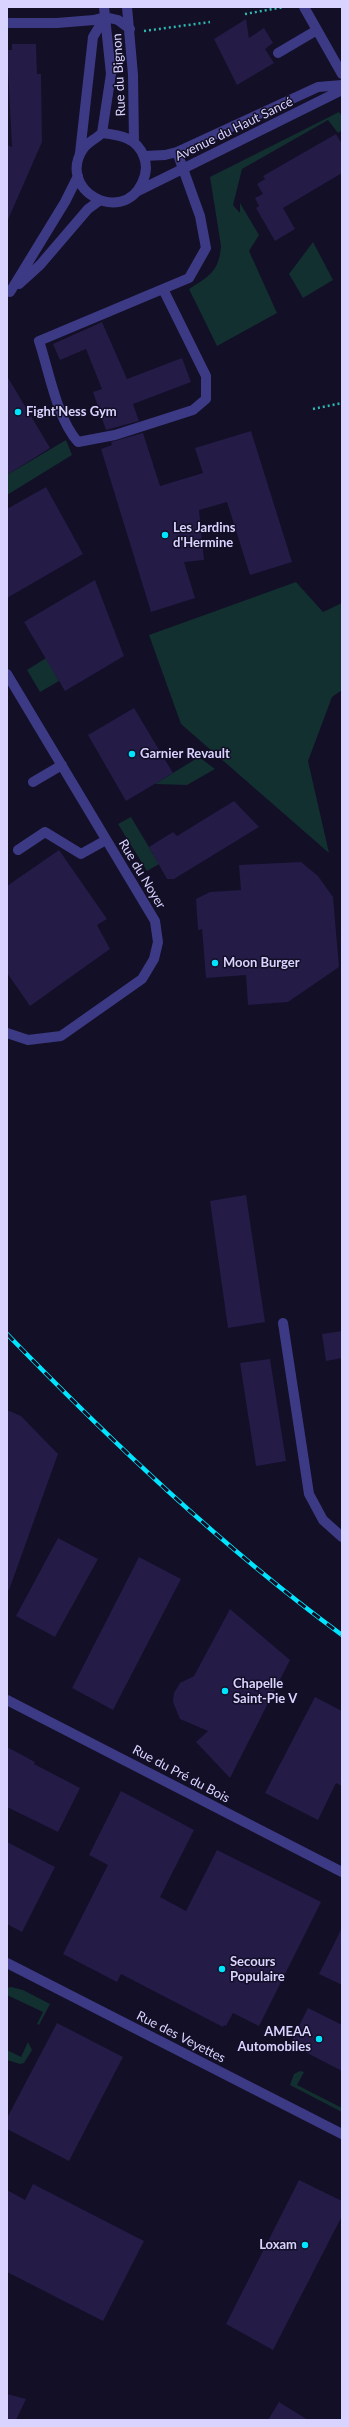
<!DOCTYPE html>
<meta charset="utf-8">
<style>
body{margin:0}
#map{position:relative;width:349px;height:2427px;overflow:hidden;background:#130f26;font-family:Lato,sans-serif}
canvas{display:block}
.frame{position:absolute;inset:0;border:8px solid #d9d4ff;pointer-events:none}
</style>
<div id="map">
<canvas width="349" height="2427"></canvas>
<div class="frame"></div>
</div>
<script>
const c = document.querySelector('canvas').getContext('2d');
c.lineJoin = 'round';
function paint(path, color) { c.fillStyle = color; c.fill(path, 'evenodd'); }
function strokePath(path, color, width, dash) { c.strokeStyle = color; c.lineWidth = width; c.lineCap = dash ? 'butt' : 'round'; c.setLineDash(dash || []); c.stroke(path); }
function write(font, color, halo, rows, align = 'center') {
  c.font = font + ' Lato,sans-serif'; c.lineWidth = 3; c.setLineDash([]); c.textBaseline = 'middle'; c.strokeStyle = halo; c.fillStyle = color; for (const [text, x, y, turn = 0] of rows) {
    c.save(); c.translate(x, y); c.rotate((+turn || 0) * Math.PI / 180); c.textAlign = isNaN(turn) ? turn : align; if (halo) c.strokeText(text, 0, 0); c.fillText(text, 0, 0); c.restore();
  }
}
const green = new Path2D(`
 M339 112 342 116V130L338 133 328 120 242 169 233 205 240 213V203L259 235 249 251 277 313 217 346 189 289C209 276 219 272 221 246L210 177Z
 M313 242 333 280 303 298 289 274Z
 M66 440 72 455 7 495V475Z
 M296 582 323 612 342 603V690L332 697 308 761 329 853 181 724 149 635Z
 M46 658 59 681 40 692 27 670Z
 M199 757 215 769 187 785 155 784Z
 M131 817 159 864 147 871 118 824Z
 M11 1987 23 1990 50 2004 39 2025 37 2024 43 2012 7 1995V1988Z
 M28 2042 32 2050 24 2063 20 2064 7 2060V2050L21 2057Z
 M300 2071 304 2072 297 2085 342 2108V2112L290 2085 294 2074Z`);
const building = new Path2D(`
 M246 19 249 38 264 28 273 43 265 49 274 63 237 85 214 39Z
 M12 44H36L37 74H41L42 142 7 222V145L12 147 7 50H12Z
 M336 134 342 144V173L283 208 295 229 275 241 256 208 259 206 255 198 263 194 257 184 265 179 263 176Z
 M102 322 127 379 182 358 191 382 133 404 139 421 106 430 93 392 102 389 86 349 60 360 53 344Z
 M7 376 50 448 7 475Z
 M251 431 292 562 250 575 227 502 199 510 204 560 184 562 195 598 151 612 101 449 112 445 111 442 143 433 160 486 203 473 195 448Z
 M46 487 83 554 7 598V509Z
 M95 580 124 656 65 691 24 622Z
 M134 708 173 773 126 801 88 735Z
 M234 801 259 827 174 879H167L149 847 173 832 177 836Z
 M59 850 107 919 97 925 110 949 30 1006 7 973V886Z
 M301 862 318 876 333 897 339 967 288 1002 248 1005 246 975 206 978 202 929 198 930 196 899 210 892 241 890 239 865Z
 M246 1195 265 1322 228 1328 210 1201Z
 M342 1331V1358L326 1361 322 1334Z
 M270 1359 286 1461 256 1466 240 1363Z
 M7 1410 21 1416 58 1454 9 1590 7 1589Z
 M58 1538 98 1559 55 1637 16 1616Z
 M139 1557 181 1579 113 1710 72 1688Z
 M230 1609 290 1660 230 1778 196 1742 208 1731 180 1719 173 1702 174 1693 180 1683 194 1676Z
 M315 1697 342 1711V1786L336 1783 318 1820 265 1793Z
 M7 1747 35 1762 34 1764 80 1788 58 1832 7 1807Z
 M121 1791 194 1830 160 1897 186 1911 217 1850 321 1902 259 2026 233 2013 226 2026 224 2025 223 2027 121 1974 117 1982 63 1954 108 1865 89 1855Z
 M7 1842 55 1867 22 1932 7 1924Z
 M342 1928V1985L319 1974Z
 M308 2008 342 2025V2071L290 2044Z
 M57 2023 123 2057 69 2161 7 2129V2118Z
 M299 2180 342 2201V2216L273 2350 226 2324Z
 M33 2184 144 2241 103 2321 7 2272V2190L25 2200Z
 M7 2394 26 2399 16 2420H7Z
 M279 2402 308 2420H268Z`);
const path = new Path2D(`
 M245 14 284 7
 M144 31 210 22
 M313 409 342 403`);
const minor = new Path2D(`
 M127 7 133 75 134 142
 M304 7 342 74
 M7 23H57L94 20 105 17 118 20 130 29
 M278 53 317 30
 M102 133C119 135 137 137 144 157 147 165 146 175 142 183 122 226 56 190 83 149 88 142 96 139 102 133Z
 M102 133 111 74 104 7
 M80 153 93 37 105 17
 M144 156 165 155 177 152 318 87 342 85
 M138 191 342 90
 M19 284 40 265 88 209 99 201
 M163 289 206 376V399L193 410 115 435 78 442C57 419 49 371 39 341L189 278 206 248 200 216 177 152
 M10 292 65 202 78 176
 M7 674 155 921 158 942 154 959 142 979 61 1036 28 1040 7 1033
 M33 782 62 765
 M18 850 45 832 81 854 106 840
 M283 1323 309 1494 323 1520 342 1537
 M7 1700 342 1872
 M7 1963 342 2134`);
const rail = new Path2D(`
 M7 1334C112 1442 221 1546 342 1635`);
const markers = [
 [18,412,4,"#00e5ff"],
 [165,535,4,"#00e5ff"],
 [132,754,4,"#00e5ff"],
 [215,963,4,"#00e5ff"],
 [225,1691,4,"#00e5ff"],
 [222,1969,4,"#00e5ff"],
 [319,2039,4,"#00e5ff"],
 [305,2245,4,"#00e5ff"]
];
const streetNames = [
 ["Rue du Bignon",119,75,-93],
 ["Avenue du Haut Sancé",234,129,-26],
 ["Rue du Noyer",142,874,59],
 ["Rue du Pré du Bois",181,1774,28],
 ["Rue des Veyettes",181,2037,27]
];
const poiNames = [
 ["Fight'Ness Gym",26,412],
 ["Les Jardins",173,528],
 ["d'Hermine",173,543],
 ["Garnier Revault",140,754],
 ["Moon Burger",223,963],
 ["Chapelle",233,1684],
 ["Saint-Pie V",233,1699],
 ["Secours",230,1962],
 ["Populaire",230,1977],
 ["AMEAA",311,2032,"right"],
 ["Automobiles",311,2047,"right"],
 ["Loxam",297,2245,"right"]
];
paint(green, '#12302f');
paint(building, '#241b47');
strokePath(path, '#2fb8b0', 2.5, [2, 3]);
strokePath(minor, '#3d3a85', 10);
strokePath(rail, '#00e5ff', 4.5);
strokePath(rail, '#130f26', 3, [9]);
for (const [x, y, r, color] of markers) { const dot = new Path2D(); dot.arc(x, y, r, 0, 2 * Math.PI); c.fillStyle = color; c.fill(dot); strokePath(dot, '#130f26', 1.5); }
write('13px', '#d9d4ff', '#130f26', streetNames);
write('bold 13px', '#d9d4ff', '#130f26', poiNames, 'left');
</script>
